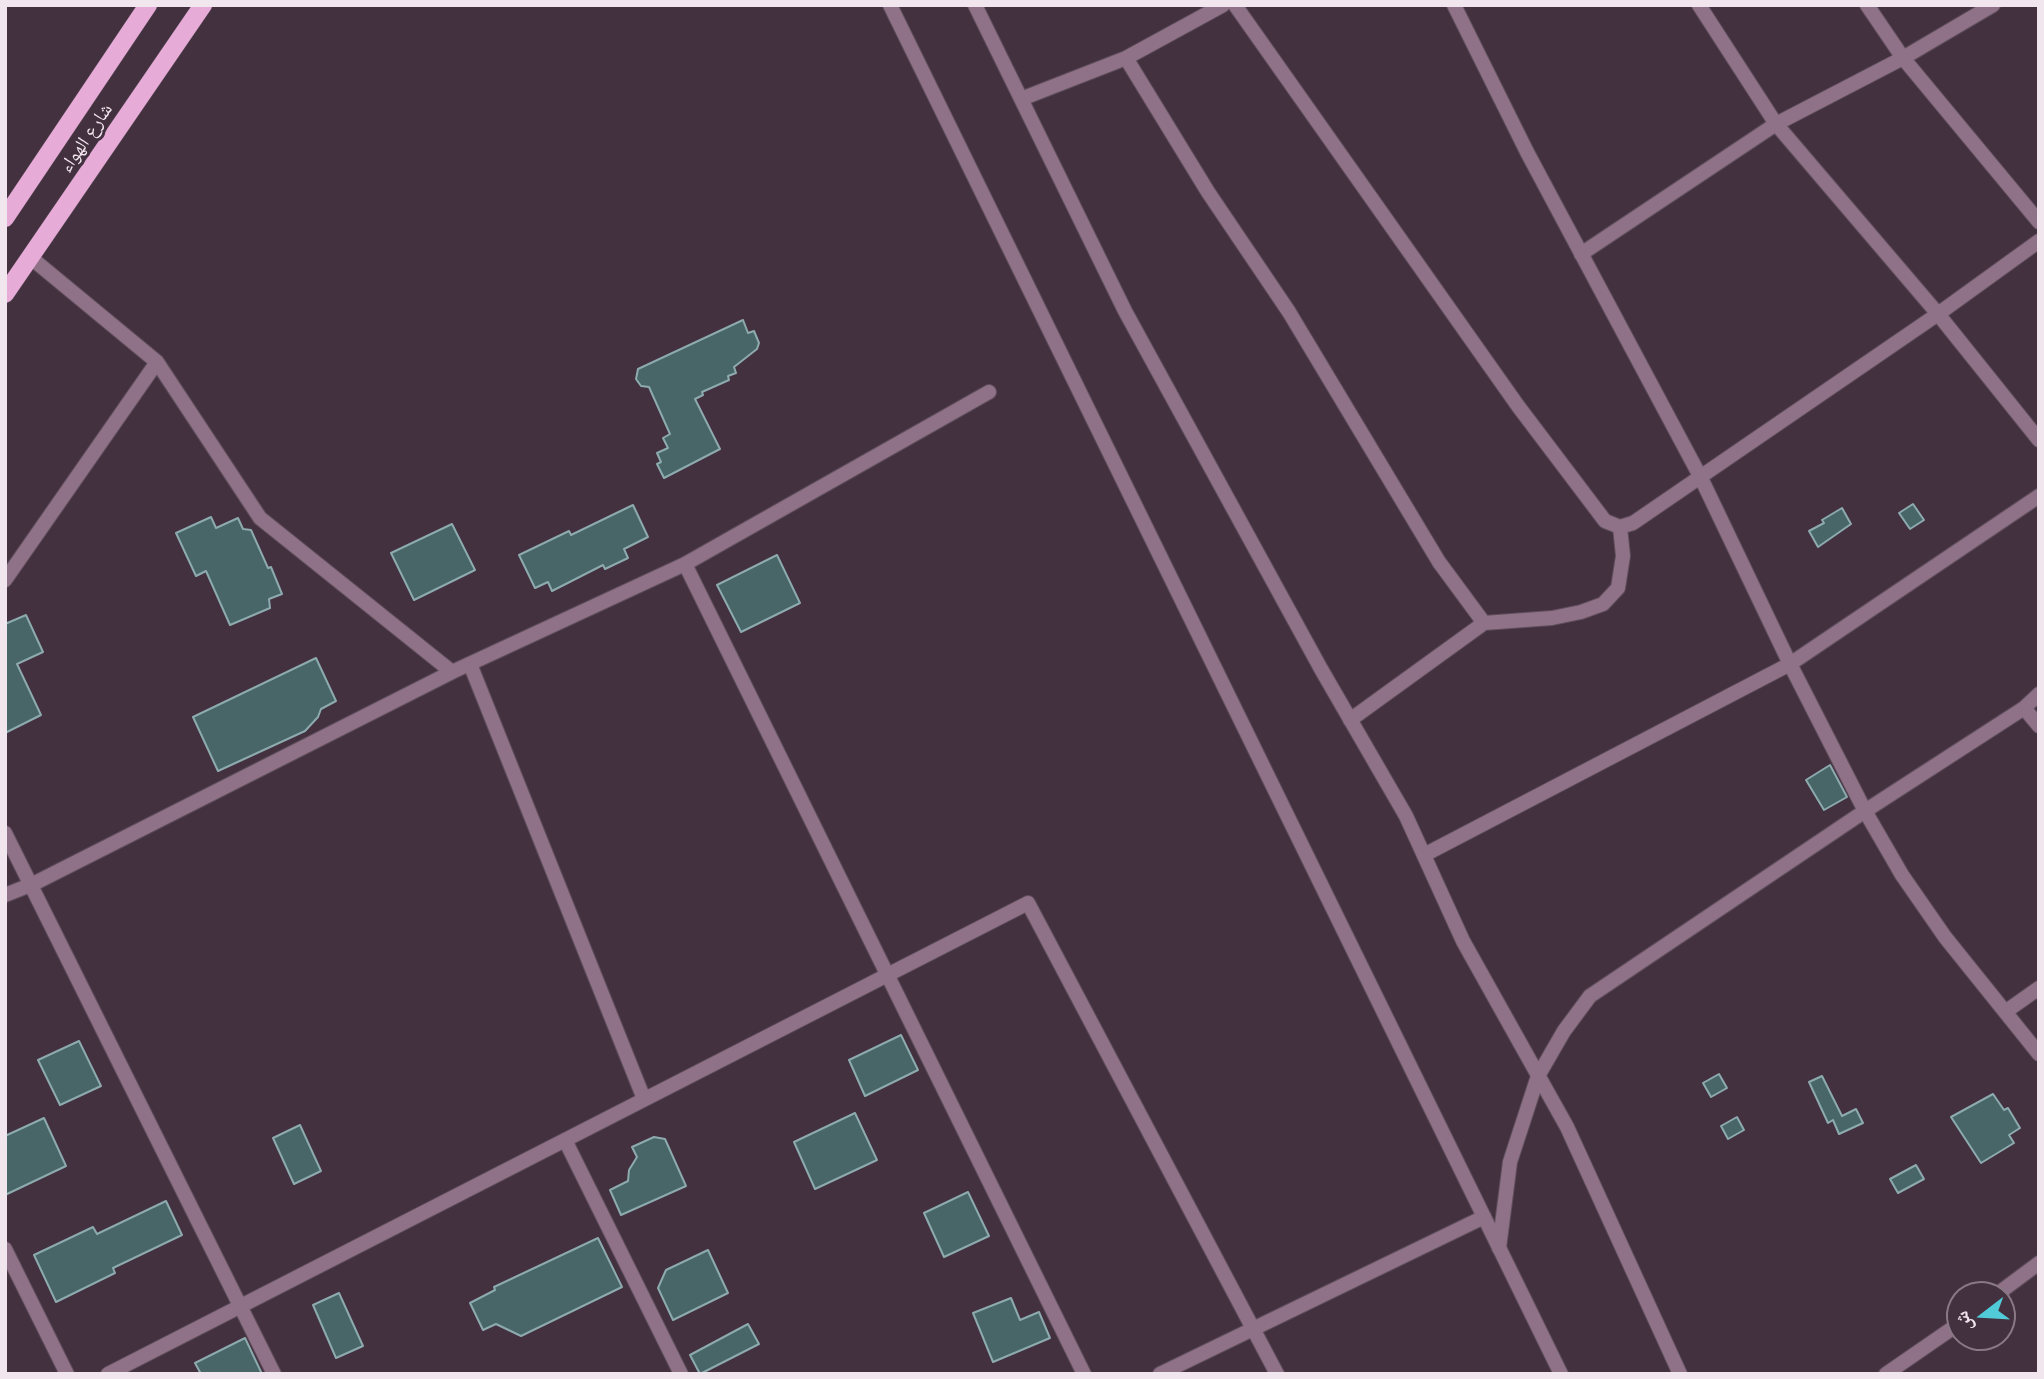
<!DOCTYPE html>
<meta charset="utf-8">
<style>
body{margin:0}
#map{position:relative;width:2044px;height:1379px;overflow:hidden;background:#43313f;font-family:Quicksand,"Noto Naskh Arabic",sans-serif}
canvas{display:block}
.frame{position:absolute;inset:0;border:7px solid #f2e6ee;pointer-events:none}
.north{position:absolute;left:1946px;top:1281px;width:70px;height:70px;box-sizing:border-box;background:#43313f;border:2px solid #897985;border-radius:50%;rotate:253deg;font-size:19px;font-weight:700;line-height:28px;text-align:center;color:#f2e6ee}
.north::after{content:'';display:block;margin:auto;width:24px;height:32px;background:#52cbd9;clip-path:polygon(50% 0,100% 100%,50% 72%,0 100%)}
</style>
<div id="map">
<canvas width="2044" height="1379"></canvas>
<div class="frame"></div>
<div class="north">ش</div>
</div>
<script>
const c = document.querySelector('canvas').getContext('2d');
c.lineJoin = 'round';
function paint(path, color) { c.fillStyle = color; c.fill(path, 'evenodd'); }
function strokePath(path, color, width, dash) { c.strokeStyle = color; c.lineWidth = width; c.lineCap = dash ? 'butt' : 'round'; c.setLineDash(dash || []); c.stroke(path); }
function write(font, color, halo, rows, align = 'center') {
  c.font = font + ' Quicksand,"Noto Naskh Arabic",sans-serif'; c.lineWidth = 6; c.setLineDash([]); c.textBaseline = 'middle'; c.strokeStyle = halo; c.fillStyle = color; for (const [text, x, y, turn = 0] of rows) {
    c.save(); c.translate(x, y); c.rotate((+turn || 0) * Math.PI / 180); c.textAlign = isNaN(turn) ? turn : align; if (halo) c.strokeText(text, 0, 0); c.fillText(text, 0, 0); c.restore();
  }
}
const building = new Path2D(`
 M743 320 748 333 754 331 759 343 757 349 734 367 736 373 728 376 729 380 702 392 703 395 695 399 720 449 664 478 657 464 661 462 657 453 668 448 663 438 670 434 649 387 641 386 636 379 638 369Z
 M1913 504 1924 520 1910 529 1899 513Z
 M633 505 648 537 624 549 628 558 605 569 603 565 552 591 548 582 535 588 519 555 569 531 571 535Z
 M1842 508 1851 524 1818 547 1809 531 1824 523 1822 520Z
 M211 517 216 528 238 518 243 529 251 530 268 568 271 567 282 594 269 599 270 608 230 625 206 571 196 576 176 533Z
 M452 524 475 570 414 600 391 553Z
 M777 555 800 603 741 632 717 585Z
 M26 615 43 652 17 664 41 715 5 733V624Z
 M316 658 336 701 321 709 318 717 305 731 218 771 193 717Z
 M1830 765 1847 797 1824 810 1806 780Z
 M901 1035 918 1070 865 1096 849 1060Z
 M79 1041 101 1086 60 1105 38 1060Z
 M1719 1074 1727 1088 1711 1097 1703 1083Z
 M1822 1076 1842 1116 1856 1109 1863 1123 1839 1134 1833 1120 1828 1123 1809 1082Z
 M1993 1094 2004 1110 2008 1108 2020 1128 2009 1135 2014 1143 1981 1163 1951 1117Z
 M855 1113 877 1160 815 1189 794 1142Z
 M1737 1117 1744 1130 1728 1139 1721 1126Z
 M44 1118 66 1166 5 1195V1136Z
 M300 1125 321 1171 294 1184 273 1138Z
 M654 1137 665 1139 686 1186 621 1215 610 1190 628 1181 629 1170 637 1157 632 1147Z
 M1916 1165 1924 1179 1898 1193 1890 1179Z
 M968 1192 989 1236 944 1257 924 1213Z
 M166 1201 182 1235 113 1268 115 1273 56 1302 34 1255 93 1227 97 1234Z
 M598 1238 622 1287 521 1336 496 1324 483 1330 470 1303 495 1290 494 1287Z
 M708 1250 728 1293 673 1320 658 1288 666 1270Z
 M339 1293 363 1346 336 1358 313 1305Z
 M1011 1298 1020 1320 1039 1312 1050 1338 993 1362 973 1313Z
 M748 1324 759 1344 700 1374 690 1355Z
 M245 1338 262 1374H201L195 1363Z`);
const minor = new Path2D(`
 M975 5 1125 311 1321 669 1406 816 1463 941 1567 1127 1680 1374
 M1235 5 1518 406 1605 521 1620 527 1633 523 1938 314 2039 241
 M1454 5 1527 152 1701 478 1790 664 1865 811 1902 875 1945 937 2039 1054
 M1699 5 1776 124 1938 314 2039 440
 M1867 5 1903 58 2039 222
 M1126 58 1208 192 1289 312 1439 562 1484 623
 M1021 99 1126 58 1223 5
 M1581 254 1776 124 1903 58 1993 5
 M30 257 157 362 260 518 452 672
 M685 564 1084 1374
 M5 580 157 362
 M470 664 644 1099
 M2024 708 2039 726
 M1350 720 1484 623 1552 618 1581 612 1603 604 1618 588 1623 556 1620 527
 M5 833 274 1374
 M1424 855 1790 664 2039 496
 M5 895 33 884 452 672 685 564 989 392
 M2005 1012 2039 988
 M565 1140 681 1374
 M1499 1248 1510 1162 1538 1076 1564 1031 1590 996 1865 811 2024 708 2039 694
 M5 1249 67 1374
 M1996 1295 2039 1263
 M108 1374 1028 903 1277 1374
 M1160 1374 1484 1217
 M1886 1374 1960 1323`);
const tertiary = new Path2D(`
 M890 5 1561 1374`);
const primary = new Path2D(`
 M5 218 148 5
 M5 294 203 5`);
const streetNames = [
 ["شارع الهواء",86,138,-56]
];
paint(building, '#486568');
strokePath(building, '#8dabaf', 2);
strokePath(minor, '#5f4e5b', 16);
strokePath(tertiary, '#5f4e5b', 16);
strokePath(primary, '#5f4e5b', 19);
strokePath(minor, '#907288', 14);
strokePath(tertiary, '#907288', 14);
strokePath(primary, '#e7abd8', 18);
write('19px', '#f2e6ee', '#43313f', streetNames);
</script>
